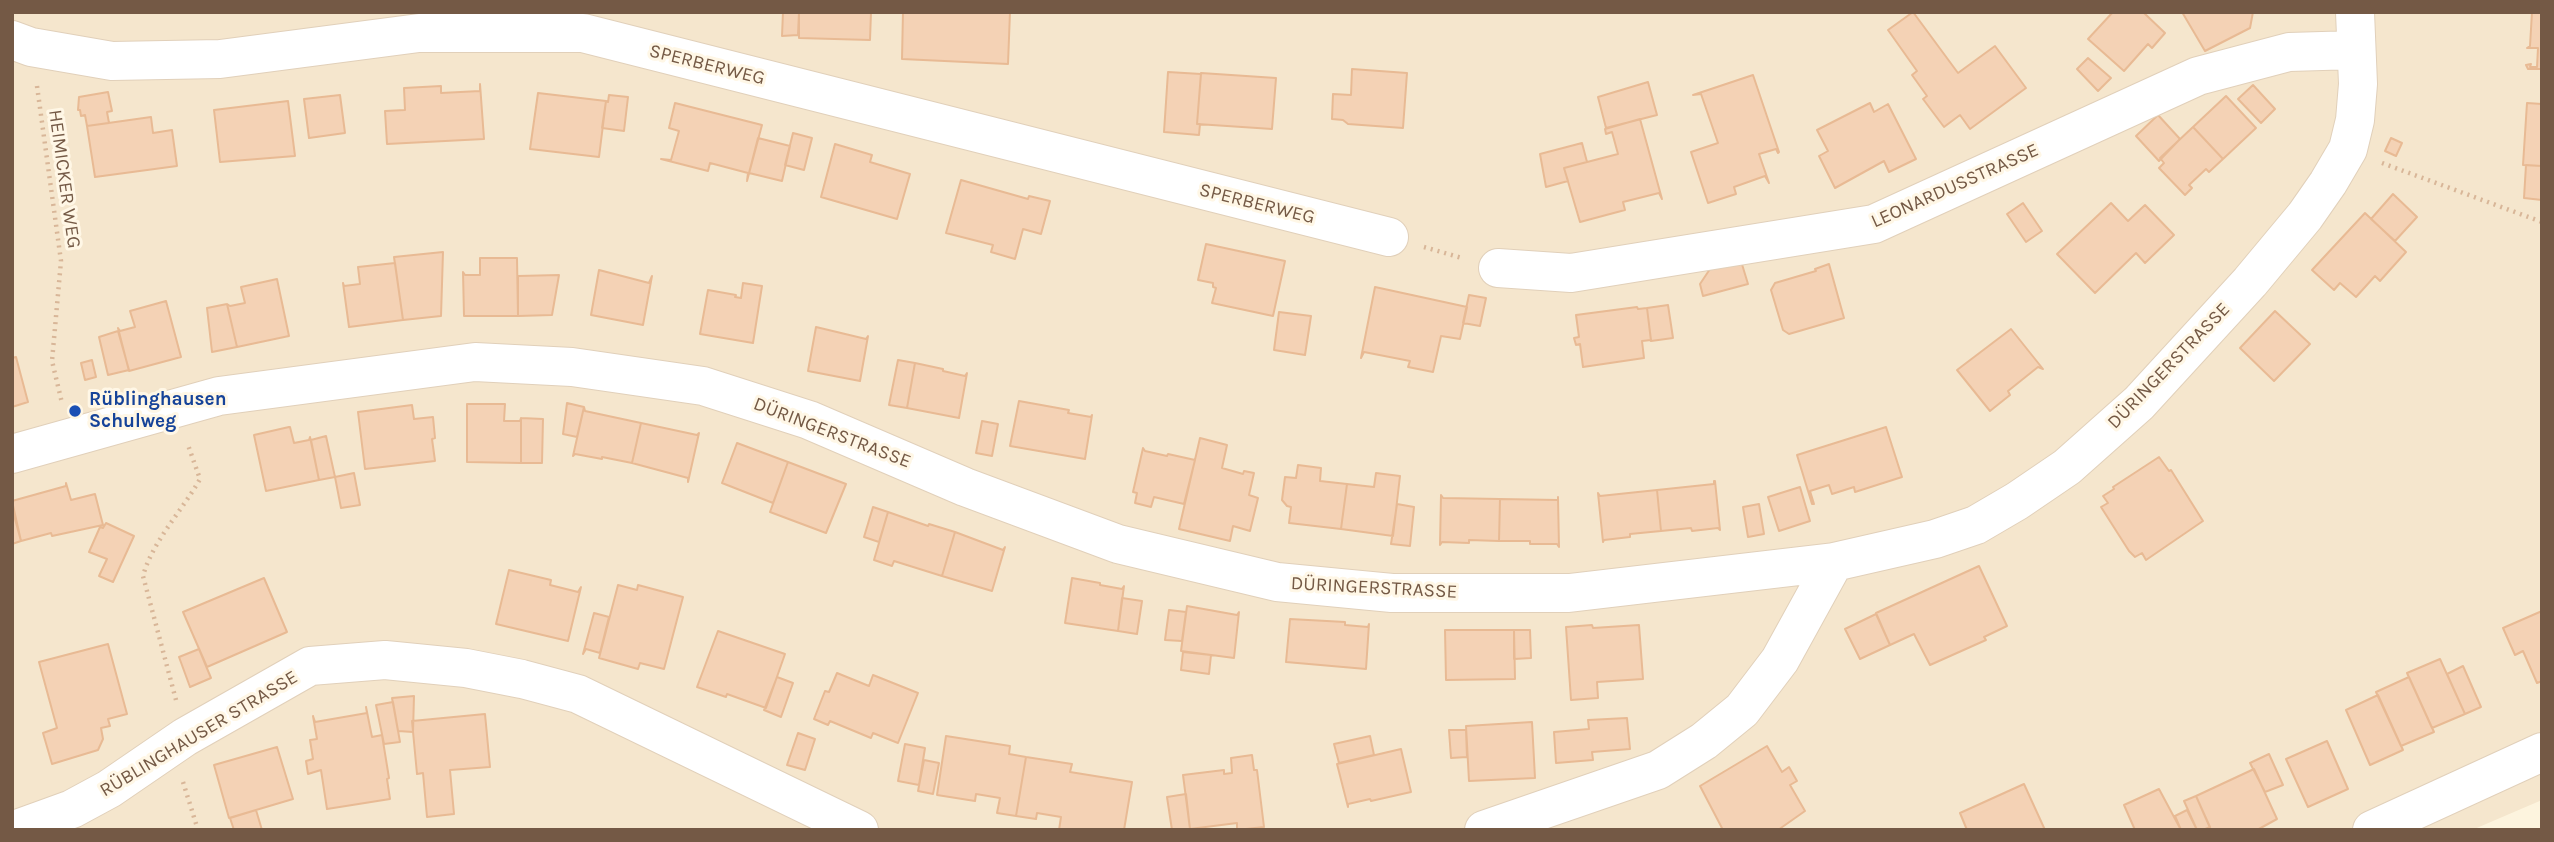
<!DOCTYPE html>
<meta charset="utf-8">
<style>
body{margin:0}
#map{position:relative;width:2554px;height:842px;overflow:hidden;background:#fdf4de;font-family:Karla,sans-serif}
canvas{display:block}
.frame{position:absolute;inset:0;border:14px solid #745945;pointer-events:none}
</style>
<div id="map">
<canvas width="2554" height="842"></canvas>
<div class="frame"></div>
</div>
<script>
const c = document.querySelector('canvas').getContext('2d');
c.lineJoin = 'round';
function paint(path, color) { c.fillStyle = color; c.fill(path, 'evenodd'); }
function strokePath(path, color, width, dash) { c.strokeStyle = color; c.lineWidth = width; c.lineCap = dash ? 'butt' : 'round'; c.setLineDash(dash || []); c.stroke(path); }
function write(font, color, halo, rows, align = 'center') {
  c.font = font + ' Karla,sans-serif'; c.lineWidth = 6; c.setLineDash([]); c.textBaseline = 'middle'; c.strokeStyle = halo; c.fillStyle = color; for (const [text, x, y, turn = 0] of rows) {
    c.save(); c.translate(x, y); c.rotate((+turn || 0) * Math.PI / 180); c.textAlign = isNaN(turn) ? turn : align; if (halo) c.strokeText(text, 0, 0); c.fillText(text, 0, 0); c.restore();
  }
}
const residential = new Path2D(`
 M12 12H2542V800L2472 830H12Z`);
const building = new Path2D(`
 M783 12H799L798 35 782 36Z
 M799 12H871L870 40 799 38Z
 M1010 12 1008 64 902 59 903 12Z
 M1913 12 1958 73 1995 46 2026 88 1970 129 1960 115 1944 127 1923 99 1927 96 1912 75 1917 71 1888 30Z
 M2113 12H2143L2165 33 2152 48 2148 44 2124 71 2088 39Z
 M2182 12H2253L2250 28 2205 51Z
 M2532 12H2542V69H2528L2526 65 2531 64 2530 67H2537L2538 48H2527L2530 46Z
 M2088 58 2111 78 2098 91 2077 69Z
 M1352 69 1407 73 1403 128 1348 124 1343 120 1332 119 1333 94 1351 95Z
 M1168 72 1201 74 1197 124H1200L1199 135 1164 132Z
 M1201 73 1276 78 1272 129 1197 124Z
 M1753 75 1779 152 1778 153 1776 149 1759 154 1769 183 1765 176 1734 187 1736 194 1708 203 1691 152 1718 143 1701 94 1693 95Z
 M1648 82 1657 115 1606 128 1598 97Z
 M480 84 484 139 387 144 385 111 405 110 404 88 441 86V93L480 91Z
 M2253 85 2275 109 2261 123 2238 99Z
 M108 92 112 111 107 112 109 123 87 126 85 115 81 116 80 110H78L79 97Z
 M538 93 606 101 599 157 530 149Z
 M340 95 345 133 309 138 304 99Z
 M609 95 628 97 624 131 602 128 606 101 608 102Z
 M2226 96 2256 128 2223 159 2193 127Z
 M288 101 295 156 220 162 214 110Z
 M675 103 762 125 747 181 748 173 710 163 708 171 661 159 671 160 679 131 669 128Z
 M1870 103 1874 112 1888 104 1916 159 1889 172 1884 161 1835 188 1819 156 1828 151 1817 130Z
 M2527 103 2542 104V166L2523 165Z
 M2158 115 2180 139 2159 161 2136 136Z
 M151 117 153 133 172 130 177 166 95 177 87 126Z
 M1640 119 1662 199 1659 193 1623 202 1625 210 1580 222 1564 168 1618 154 1612 132 1606 134 1605 129Z
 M2193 127 2223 159 2209 172 2206 169 2189 185 2192 188 2185 195 2159 168 2164 163 2160 158Z
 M793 133 812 138 804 170 785 165Z
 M758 138 790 146 782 181 749 173Z
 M2391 138 2402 143 2396 156 2385 151Z
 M1582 143 1587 162 1564 168 1568 181 1546 187 1540 154Z
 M835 144 872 155 870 162 910 174 897 219 821 197Z
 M2526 165 2542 166V200L2524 198Z
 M961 180 1028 199 1029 196 1050 201 1041 234 1023 229 1015 259 991 252 993 245 946 233Z
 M2393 194 2417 217 2395 241 2371 219Z
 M2023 203 2042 231 2026 242 2007 214Z
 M2111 203 2128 221 2145 205 2174 235 2145 263 2136 253 2095 293 2057 254Z
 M2365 213 2406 252 2380 281 2375 276 2356 297 2340 283 2334 290 2312 270Z
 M1206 244 1285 261 1273 316 1212 303 1216 288 1213 287V283L1198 280Z
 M443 252 441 316 403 320 394 257Z
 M480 258H517L518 316H464L463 272 465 275H480Z
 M1741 261 1748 284 1703 296 1700 284 1710 269Z
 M395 263 403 320 349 327 343 283 344 286 360 284 358 267Z
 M1829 264 1844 318 1789 334 1783 330 1771 290 1775 283 1816 271 1815 269Z
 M599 270 649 283 652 276 643 325 591 315Z
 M559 275 552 315 518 316V276Z
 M277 279 289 336 237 347 227 304 230 306 245 303 241 287Z
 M743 283 762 286 753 343 700 334 708 290 736 295 735 297 741 298Z
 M1375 287 1467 307 1460 339 1441 336 1433 372 1408 367 1410 361 1364 352 1361 358Z
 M1469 295 1486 298 1480 326 1463 323Z
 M166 301 181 357 129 371 118 328 120 331 135 327 130 311Z
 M227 304 237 347 212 352 207 308Z
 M1668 305 1673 338 1651 341 1647 308Z
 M1637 307 1638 309 1647 308 1651 340 1642 341 1644 358 1583 367 1580 344 1576 345 1574 338 1579 337 1576 315Z
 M2275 311 2310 344 2274 381 2240 348Z
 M1279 312 1311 316 1305 355 1274 350Z
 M816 327 866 339 868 336 860 381 808 371Z
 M2011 329 2043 369 2038 367 2008 391 2010 395 1990 411 1957 370Z
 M118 331 129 370 108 375 99 337Z
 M16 357 28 402 12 407V358Z
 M92 360 96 377 85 380 81 363Z
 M898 360 915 363 907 408 889 405Z
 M915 363 943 369V371L965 376 967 373 959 418 907 408Z
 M1019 401 1069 410 1068 413 1091 417 1092 415 1085 459 1010 446Z
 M567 403 584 407 577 437 563 434Z
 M467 404H505L504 421H520L521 418V463L467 462Z
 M412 405 414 419 433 417 435 438 432 439 435 461 365 469 358 412Z
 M584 407 585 411 641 423 632 463 602 457V459L575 454 573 456Z
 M521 418 543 419 542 463H521Z
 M982 421 998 424 992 456 976 453Z
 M641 423 697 435 699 433 688 482V478L632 463Z
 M289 427H290L294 443 309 440 310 437 319 480 266 491 254 435Z
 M1886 427 1902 477 1855 492 1854 487 1832 494 1829 485 1810 491 1814 504H1812L1797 455Z
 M326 436 335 477 319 480 311 440Z
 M1200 438 1227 445 1222 468 1243 474 1244 471 1254 473 1249 495 1258 498 1250 531 1233 526 1230 541 1179 529Z
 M737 443 788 462 773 503 722 483Z
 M1143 448 1145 451 1167 456 1168 454 1195 460 1184 504 1154 497 1151 507 1135 503 1137 493 1133 492Z
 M2159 457 2169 471 2171 470 2203 521 2146 560 2142 553 2135 557 2129 551 2101 507 2108 503 2103 496 2114 489 2113 487Z
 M788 462 846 484 826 533 770 512Z
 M1298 465 1321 468 1320 481 1347 484 1341 529 1289 523 1291 507 1287 506 1282 500 1285 477 1296 478Z
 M354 473 360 505 341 508 335 477Z
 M1376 473 1400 476 1393 536 1341 529 1347 484 1374 487Z
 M1714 481H1715L1720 530 1718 528 1692 531 1691 528 1661 531 1657 490 1714 484Z
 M66 483 71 500 95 494 103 525 52 536 51 533 21 541 12 501 66 486Z
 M1800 487 1810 521 1779 531 1768 497Z
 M1657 490 1661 531 1630 534V537L1604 540 1603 542 1598 493 1600 496Z
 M1441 495 1443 498 1500 499 1499 541 1469 540V543L1442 542 1440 545Z
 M1558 497 1559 547 1557 544H1530V541H1499L1500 499 1558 500Z
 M1397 504 1414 507 1410 546 1391 544Z
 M1759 504 1764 534 1748 537 1743 507Z
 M873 507 888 512 879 542 864 537Z
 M12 508 21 541 12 544Z
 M888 512 928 526 929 524 955 532 942 576 894 561 892 566 874 560Z
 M106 523 134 536 113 582 99 576 107 559 89 552 100 527 103 528Z
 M955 532 1003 550 1005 547 992 591 942 576Z
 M1979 566 2007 626 1984 637 1986 640 1930 665 1914 634 1890 645 1876 613Z
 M509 570 551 580 550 585 578 592 581 587 568 641 496 624Z
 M264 578 287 632 207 667 183 612Z
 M1072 578 1100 583V585L1122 589 1124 586 1118 631 1065 623Z
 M618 585 637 590 638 585 683 597 664 669 640 663 638 669 599 658Z
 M1122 598 1142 601 1137 634 1118 631Z
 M1187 606 1237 615 1239 612 1234 658 1181 651Z
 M1169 610 1186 612 1182 641 1165 640Z
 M2542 611V681L2537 683 2523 651 2515 655 2503 628Z
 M594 613 609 617 600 653 586 649 583 654Z
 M1876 614 1890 645 1860 659 1845 629Z
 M1290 619 1345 622V625L1368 627 1369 624 1366 669 1286 662Z
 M1592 625 1593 628 1639 625 1643 679 1597 682 1598 698 1571 700 1566 627Z
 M1445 630H1514L1515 679 1446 680Z
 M1514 630H1530L1531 658 1514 659Z
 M718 631 785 654 766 708 727 694 726 697 697 687Z
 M108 644 127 714 108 719 110 726 101 728 103 739 98 750 52 764 43 733 57 728 39 662Z
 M199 649 211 678 190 687 179 657Z
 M1183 652 1211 655 1209 674 1181 670Z
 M2440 659 2465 714 2432 728 2407 673Z
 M2463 666 2481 707 2465 714 2447 674Z
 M837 673 869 686 873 675 918 693 898 743 873 733 871 738 830 721 828 725 814 719 825 691 829 692Z
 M777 677 793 683 781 717 764 710Z
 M2409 677 2434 732 2401 746 2376 692Z
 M2378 695 2403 750 2370 765 2346 710Z
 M414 696 413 732 398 731 392 698Z
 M393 702 400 742 384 744 376 705Z
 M366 707 372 737 382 735 389 778 387 779 390 799 327 809 321 770 308 774 306 761 313 759 310 740 317 739 313 716 315 722 367 713Z
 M485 714 490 767 450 770 454 814 427 817 423 773 417 774 412 721Z
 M1627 718 1630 749 1592 752 1593 760 1556 763 1554 732 1589 729 1588 720Z
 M1532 722 1535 778 1469 781 1466 726Z
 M1449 730H1466L1467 757 1451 758Z
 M798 733 815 739 805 770 787 765Z
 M946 736 1010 746 1009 754 1026 757 1016 816 997 813 1000 798 976 794 975 801 937 795Z
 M1370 736 1374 755 1339 763 1334 744Z
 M2327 741 2348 789 2308 807 2286 759Z
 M905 744 925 748 919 785 898 781Z
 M1767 746 1782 772 1789 767 1797 781 1790 785 1805 811 1778 830H1723L1700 786Z
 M277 747 293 799 229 818 214 765Z
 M1401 749 1411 792 1371 801 1370 799 1348 804V807L1337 764Z
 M2269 754 2283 785 2265 792 2250 763Z
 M1252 755 1254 770H1257L1264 827 1237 830V823L1190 829 1183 775 1224 770V774L1232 773 1231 758Z
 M1026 757 1072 764 1070 772 1132 782 1124 830H1059L1061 817 1037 813 1036 819 1016 816Z
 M924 760 939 763 933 794 918 791Z
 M2254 769 2277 819 2257 830H2211L2196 796Z
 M2024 784 2045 830H1967L1960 813Z
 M2159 789 2181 830H2135L2124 805Z
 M1186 794 1190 829 1172 830 1167 797Z
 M2196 796 2210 827 2203 830H2197L2184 801Z
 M256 810 262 830H234L230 818Z
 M2187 810 2197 830H2181L2175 816Z`);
const path = new Path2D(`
 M37 86 61 261 52 361 62 403
 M2382 163 2542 222
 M1424 247 1462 258
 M176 700 143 576C152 542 182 511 200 479L188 445
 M183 782 198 830`);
const street = new Path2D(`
 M12 40 31 47 112 61 220 59 419 33H583L1389 237
 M1498 268 1571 273 1874 224 2198 76 2289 52 2356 50
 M12 454 219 396 475 362 572 367 703 386 809 420 965 487 1118 544 1277 582 1392 593H1569L1834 562 1935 539 1976 525 2017 501 2067 467 2139 403 2250 282 2305 216 2328 183 2348 149 2355 120 2358 84 2355 12
 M14 830 72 809 109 789 185 737 310 666 385 660 466 668 522 679 578 694 859 830
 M1484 830 1658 770 1704 741 1742 710 1780 660 1834 562
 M2372 830 2542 752`);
const markers = [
 [75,411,7,"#1a4fb4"]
];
const streetNames = [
 ["SPERBERWEG",707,65,14],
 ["HEIMICKER WEG",64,179,82],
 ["LEONARDUSSTRASSE",1955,186,-24],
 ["SPERBERWEG",1257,204,14],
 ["DÜRINGERSTRASSE",2169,366,-46],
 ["DÜRINGERSTRASSE",832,433,21],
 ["DÜRINGERSTRASSE",1374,588,3],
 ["RÜBLINGHAUSER STRASSE",199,734,-31]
];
const transitNames = [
 ["Rüblinghausen",89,400],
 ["Schulweg",89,422]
];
paint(residential, '#f5e6cd');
paint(building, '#f4d2b5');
strokePath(building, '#e8ba94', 2);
strokePath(street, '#e1d0ba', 40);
strokePath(path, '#d8b698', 4.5, [2, 5]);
strokePath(street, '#fff', 38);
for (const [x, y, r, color] of markers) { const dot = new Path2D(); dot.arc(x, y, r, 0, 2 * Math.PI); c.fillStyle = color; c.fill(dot); strokePath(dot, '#fff7e6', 2.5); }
write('19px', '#745945', '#fff7e6', streetNames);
write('bold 19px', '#164399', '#fff7e6', transitNames, 'left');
</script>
